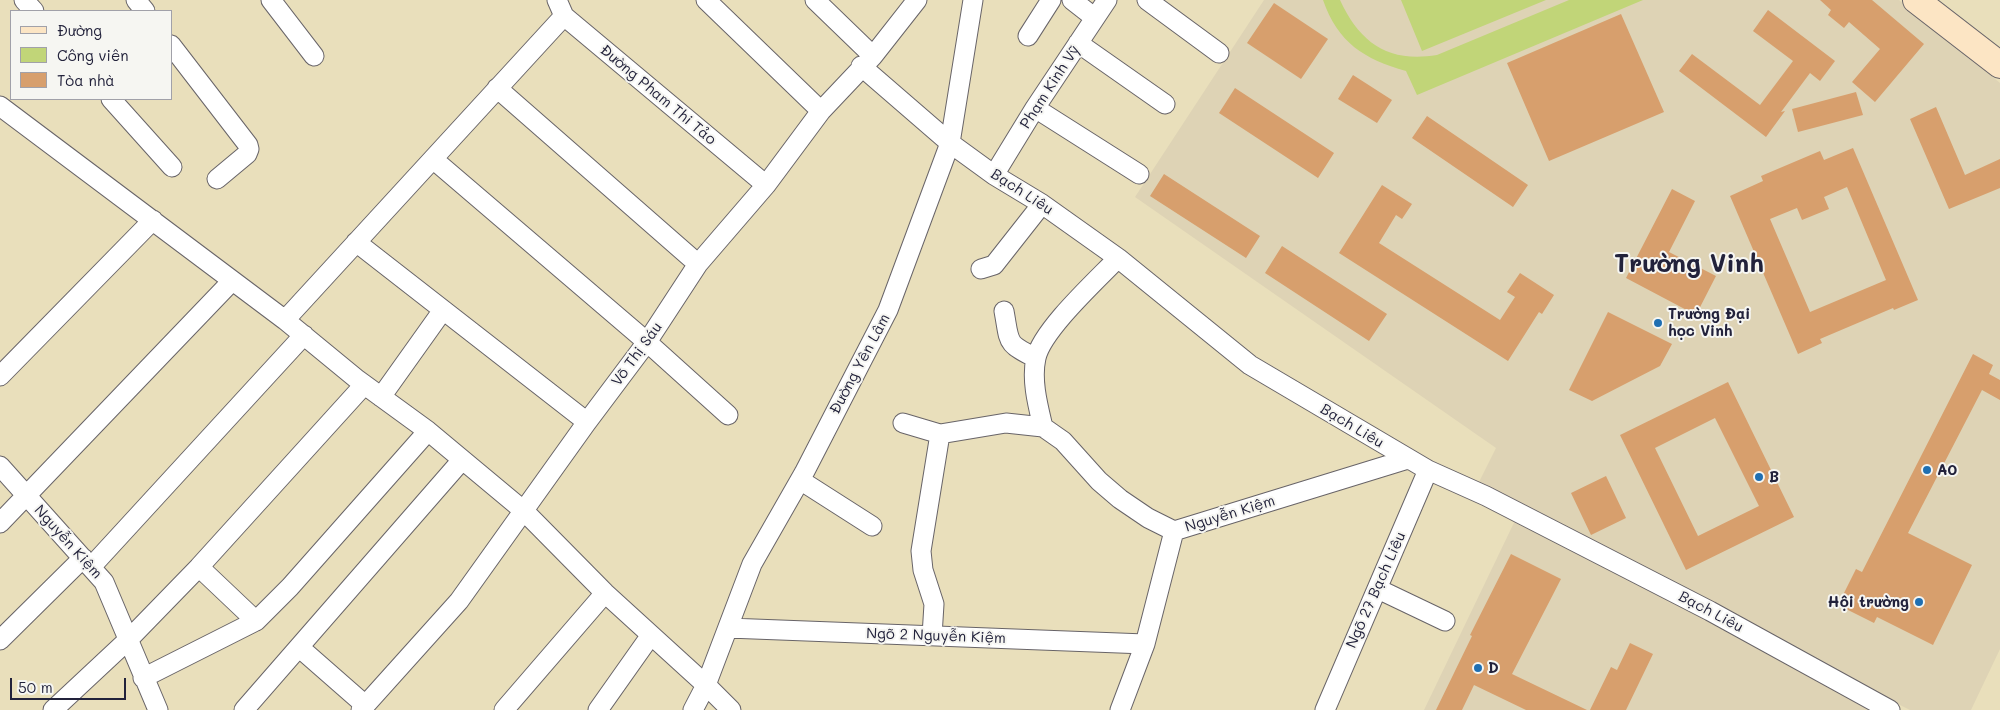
<!DOCTYPE html>
<meta charset="utf-8">
<style>
body{margin:0}
#map{position:relative;width:2000px;height:710px;overflow:hidden;background:#e9dfbb;font-family:Mali,sans-serif}
canvas{display:block}
.legend{position:absolute;left:10px;top:10px;width:162px;height:90px;box-sizing:border-box;background:#f6f6f2;border:1px solid #a1a1a9;margin:0;padding:6px 9px;list-style:none;font-size:15px;color:#22223b}
.legend li{display:flex;align-items:center;gap:10px;height:25px}
.legend b{width:25px;border:1px solid #a1a1a9}
.scale{position:absolute;left:10px;top:678px;width:116px;height:22px;box-sizing:border-box;border:2px solid #22223b;border-top:0;padding-left:6px;font-size:15px;line-height:18px;white-space:nowrap;color:#22223b;-webkit-text-stroke:4px #f6f6f2;paint-order:stroke}
</style>
<div id="map">
<canvas width="2000" height="710"></canvas>
<ul class="legend">
<li><b style="height:6px;background:#fce5c4"></b>Đường</li>
<li><b style="height:14px;background:#c1d578"></b>Công viên</li>
<li><b style="height:14px;background:#d79f6d"></b>Tòa nhà</li>
</ul>
<div class="scale">50 m</div>
</div>
<script>
const c = document.querySelector('canvas').getContext('2d');
c.lineJoin = 'round';
function paint(path, color) { c.fillStyle = color; c.fill(path, 'evenodd'); }
function strokePath(path, color, width, dash) { c.strokeStyle = color; c.lineWidth = width; c.lineCap = dash ? 'butt' : 'round'; c.setLineDash(dash || []); c.stroke(path); }
function write(font, color, halo, rows, align = 'center') {
  c.font = font + ' Mali,sans-serif'; c.lineWidth = 4; c.setLineDash([]); c.textBaseline = 'middle'; c.strokeStyle = halo; c.fillStyle = color; for (const [text, x, y, turn = 0] of rows) {
    c.save(); c.translate(x, y); c.rotate((+turn || 0) * Math.PI / 180); c.textAlign = isNaN(turn) ? turn : align; if (halo) c.strokeText(text, 0, 0); c.fillText(text, 0, 0); c.restore();
  }
}
const built = new Path2D(`
 M1264 0H1899L2000 83V649L1971 710H1910L1890 700 1885 710H1424L1522 506 1478 484 1496 448 1135 197Z`);
const green = new Path2D(`
 M1323 0H1340C1360 43 1388 63 1437 55L1569 0H1643L1417 95 1406 71C1364 59 1338 43 1323 0Z
 M1401 0H1546L1422 51Z`);
const building = new Path2D(`
 M1820 0H1872L1924 44 1875 102 1852 82 1880 49 1849 22 1844 28 1828 15 1831 10Z
 M1274 3 1328 39 1301 79 1247 43Z
 M1768 10 1835 61 1820 81 1810 73 1781 112 1785 111 1766 137 1679 71 1692 54 1760 105 1793 61 1753 31Z
 M1621 14 1664 112 1549 161 1507 63Z
 M1353 75 1392 100 1377 123 1338 99Z
 M1235 88 1334 153 1318 178 1219 113Z
 M1856 92 1863 115 1798 132 1792 109Z
 M1936 107 1965 175 2000 159V188L1949 209 1910 119Z
 M1427 116 1528 185 1513 207 1412 138Z
 M1853 148 1918 300 1894 310 1893 308 1820 339 1822 343 1798 354 1730 196 1763 181 1761 176 1820 151 1824 160ZM1847 187 1886 280 1810 312 1770 219 1797 208 1802 220 1829 209 1824 197Z
 M1164 174 1260 236 1246 258 1150 196Z
 M1382 185 1412 204 1402 219 1396 215 1379 243 1500 320 1515 297 1507 292 1520 273 1554 295 1542 314 1539 312 1508 361 1339 253Z
 M1672 189 1695 201 1669 252 1716 276 1696 315 1626 278Z
 M1282 246 1387 314 1369 341 1265 273Z
 M1608 312 1672 344 1660 366 1592 401 1569 390Z
 M1973 354 1993 365 1989 374 2000 380V400L1982 390 1908 533 1972 565 1933 645 1877 617 1874 623 1838 605 1856 569 1862 572Z
 M1728 382 1794 517 1686 570 1620 435ZM1715 418 1759 506 1698 536 1655 448Z
 M1606 476 1626 518 1591 535 1571 493Z
 M1511 554 1561 579 1512 674 1587 710H1526L1474 685 1462 710H1436L1472 636 1470 635Z
 M1630 643 1653 654 1626 710H1590L1611 667 1617 670Z`);
const street = new Path2D(`
 M24 0 34 11
 M136 0 145 11
 M271 0 314 56
 M557 0 564 16 766 185
 M706 0 821 111
 M815 0 873 56
 M1072 0 1095 18
 M1147 0 1219 53
 M1028 36 1051 0
 M1078 43 1165 104
 M171 45 248 145 249 149 247 154 217 179
 M861 66 950 143 994 175 1042 204 1118 258 1250 365 1428 470 1486 496 1710 611 1890 710
 M497 88 698 264
 M111 99 172 167
 M0 106 285 320 358 380 428 431 524 511 605 593 706 685 731 710
 M1035 108 1139 174
 M433 159 647 342 728 415
 M994 175 1035 108 1107 0
 M356 242 587 422
 M981 269 994 265 1042 204
 M1004 311C1010 343 1005 343 1036 358
 M285 320 564 16
 M0 376 153 220
 M381 397 443 310
 M903 423 940 434 1006 423 1043 427 1063 441 1099 481 1120 499 1148 518 1174 531
 M1043 427C1038 406 1031 380 1036 358 1042 330 1097 280 1118 258
 M0 466 104 582 158 710
 M800 480 872 526
 M0 523 232 281
 M91 567 304 335
 M199 567 256 621
 M1378 589 1445 621
 M728 628 1145 644
 M932 636 934 604 923 570 921 551 940 434
 M0 640 83 558
 M300 648 365 705
 M143 678 256 621 290 587 428 431
 M53 710 129 639 199 567 364 385
 M244 710 462 460
 M361 710 459 601 587 422 647 342 698 264 766 185 821 111 873 56 917 0
 M504 710 605 593
 M598 710 651 635
 M693 710 706 685 752 564 804 473 888 310 950 143 973 0
 M1120 710 1145 644 1174 531 1408 459
 M1325 710 1428 470`);
const secondary = new Path2D(`
 M1916 0 2000 65`);
const markers = [
 [1658,323,5,"#1f6fb2"],
 [1927,470,5,"#1f6fb2"],
 [1759,477,5,"#1f6fb2"],
 [1919,602,5,"#1f6fb2"],
 [1478,668,5,"#1f6fb2"]
];
const streetNames = [
 ["Phạm Kinh Vỹ",1050,87,-57],
 ["Đường Pham Thi Tảo",658,95,40],
 ["Bạch Liêu",1022,192,33],
 ["Võ Thị Sáu",637,354,-54],
 ["Đường Yên Lâm",860,364,-62],
 ["Bạch Liêu",1352,426,31],
 ["Nguyễn Kiệm",1230,514,-17],
 ["Nguyễn Kiệm",68,542,48],
 ["Ngõ 27 Bạch Liêu",1376,590,-66],
 ["Bạch Liêu",1711,612,28],
 ["Ngõ 2 Nguyễn Kiệm",936,636,2]
];
const poiNames = [
 ["Trường Đại",1668,314],
 ["học Vinh",1668,331],
 ["A0",1937,470],
 ["B",1769,477],
 ["Hội trường",1909,602,"right"],
 ["D",1488,668]
];
const townNames = [
 ["Trường Vinh",1689,264]
];
paint(built, '#ded3b5');
paint(green, '#c1d578');
paint(building, '#d79f6d');
strokePath(street, '#686468', 21);
strokePath(secondary, '#686468', 28);
strokePath(street, '#fff', 19);
strokePath(secondary, '#fce5c4', 26);
for (const [x, y, r, color] of markers) { const dot = new Path2D(); dot.arc(x, y, r, 0, 2 * Math.PI); c.fillStyle = color; c.fill(dot); strokePath(dot, '#f6f6f2', 2); }
write('15px', '#22223b', '#f6f6f2', streetNames);
write('bold 15px', '#22223b', '#f6f6f2', poiNames, 'left');
write('bold 25px', '#22223b', '#f6f6f2', townNames);
</script>
